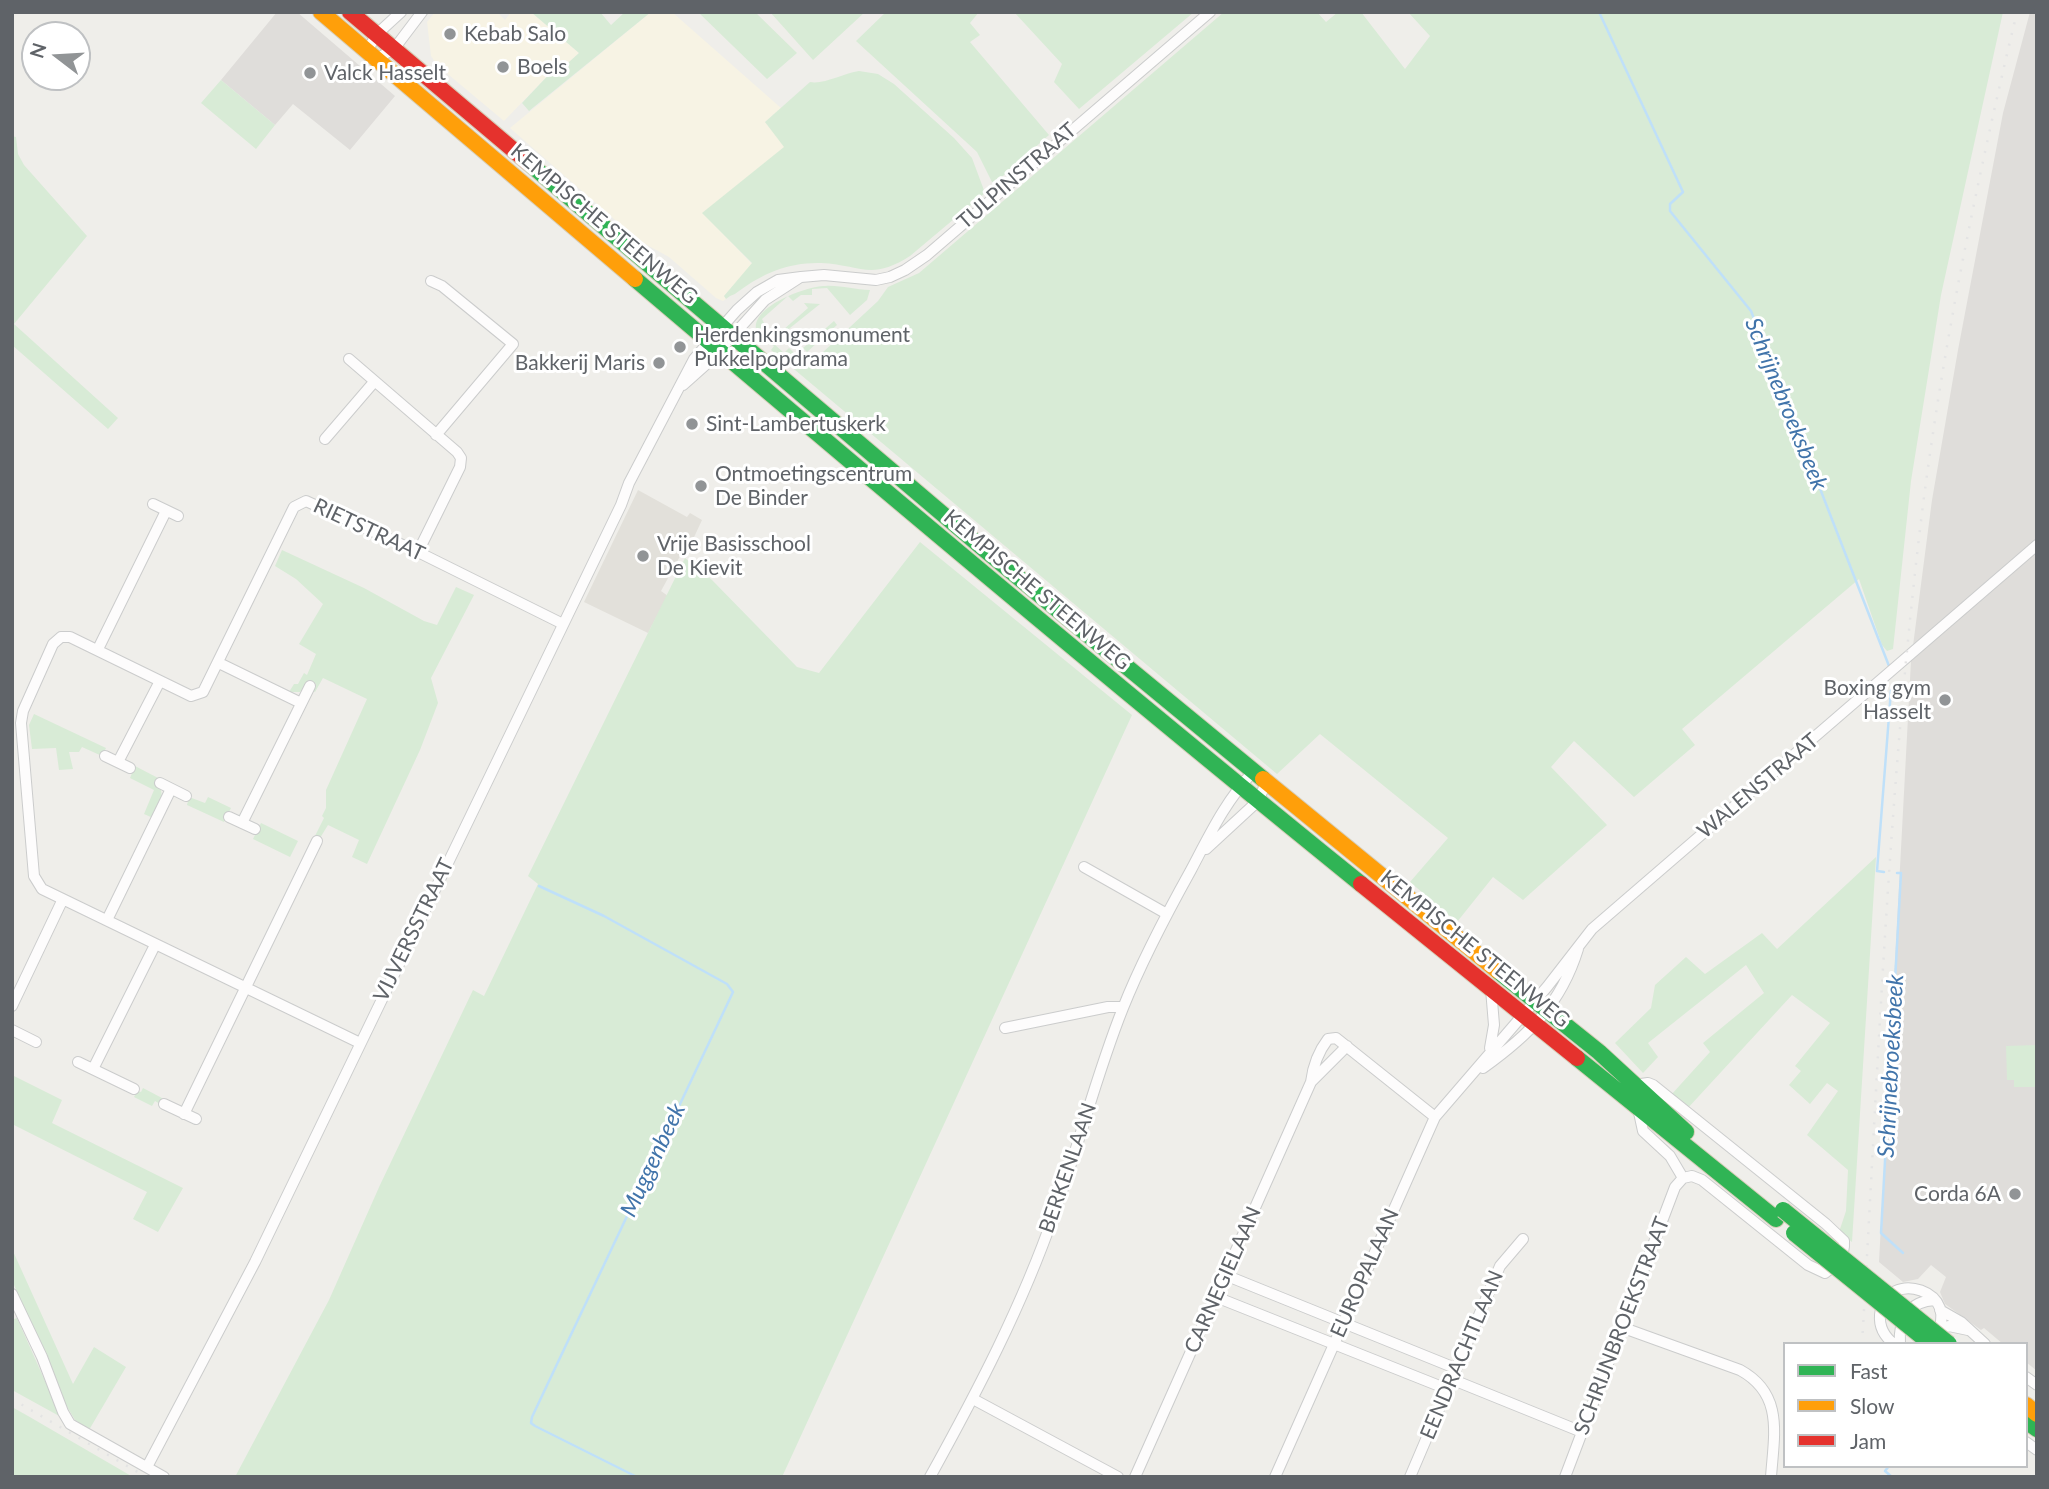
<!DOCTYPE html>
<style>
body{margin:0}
#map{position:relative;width:2049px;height:1489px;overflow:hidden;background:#efeeea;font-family:Lato,sans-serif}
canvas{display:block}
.frame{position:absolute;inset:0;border:14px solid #5f6368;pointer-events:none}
.legend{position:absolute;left:1783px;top:1342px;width:245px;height:126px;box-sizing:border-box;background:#fff;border:2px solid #bfc1c3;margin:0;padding:9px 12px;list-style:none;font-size:21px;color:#5f6368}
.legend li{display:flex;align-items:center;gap:14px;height:35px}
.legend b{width:35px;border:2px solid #bfc1c3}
.north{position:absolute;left:21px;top:21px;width:70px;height:70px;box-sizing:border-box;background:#fff;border:2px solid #bfc1c3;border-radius:50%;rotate:287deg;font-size:19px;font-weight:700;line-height:28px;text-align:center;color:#5f6368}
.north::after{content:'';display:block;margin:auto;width:24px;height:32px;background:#919496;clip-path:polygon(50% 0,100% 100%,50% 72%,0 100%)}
</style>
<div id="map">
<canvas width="2049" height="1489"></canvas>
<div class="frame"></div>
<ul class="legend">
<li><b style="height:9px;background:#30b455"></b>Fast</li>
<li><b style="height:9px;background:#ff9f0a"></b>Slow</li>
<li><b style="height:9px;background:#e5322d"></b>Jam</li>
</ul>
<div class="north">N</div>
</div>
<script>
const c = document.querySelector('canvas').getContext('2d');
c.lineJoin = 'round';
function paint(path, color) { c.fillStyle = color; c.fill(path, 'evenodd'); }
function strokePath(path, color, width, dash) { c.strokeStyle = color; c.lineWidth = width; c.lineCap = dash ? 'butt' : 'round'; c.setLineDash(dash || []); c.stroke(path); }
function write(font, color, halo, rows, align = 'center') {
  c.font = font + ' Lato,sans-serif'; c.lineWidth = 6; c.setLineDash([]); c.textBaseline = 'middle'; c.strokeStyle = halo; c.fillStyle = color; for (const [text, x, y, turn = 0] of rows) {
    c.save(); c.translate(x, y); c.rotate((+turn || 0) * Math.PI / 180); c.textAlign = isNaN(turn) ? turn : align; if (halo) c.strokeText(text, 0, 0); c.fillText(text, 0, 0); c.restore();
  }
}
const commercial = new Path2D(`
 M435 12H497L505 20 511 12H531L579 53 560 71 556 67 504 121 437 65 431 56 427 22Z
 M651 12H672L781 108 765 122 785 147 703 213 752 264 724 296 726 299 723 301 716 298 669 257 638 240 510 128Z`);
const industrial = new Path2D(`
 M277 12H297L395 96 350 150 293 104 275 125 221 80Z
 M2030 12H2037V1371L2026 1362V1344H2003L1984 1328 1981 1330 1945 1304 1940 1292 1946 1277 1931 1265 1918 1279 1903 1282 1879 1262 1911 661 1932 500 1958 350 2003 113Z`);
const education = new Path2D(`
 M638 490 687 517 690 513 702 520 689 548 685 547 661 591 668 596 648 633 584 602Z`);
const green = new Path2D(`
 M531 12H600L611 25 625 12H651L529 111 522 103 556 67 560 70 579 53Z
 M698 12H755L797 53 767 79Z
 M770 12H865L813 60Z
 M886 12H979L970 23 980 35 970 42 1049 135 995 183 992 182 977 152 856 41Z
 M1014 12H1194L1079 109 1054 82 1062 64Z
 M1224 12H1317L1326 22 1338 12H1361L1405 69 1430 36 1408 12H2003L1941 295 1911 481 1893 649 1887 651 1882 645 1859 579 1682 729 1695 745 1634 797 1574 741 1551 767 1607 825 1523 900 1493 877 1457 922 1410 882 1448 838 1320 734 1277 774 801 375 771 350 774 346C768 342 762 343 758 334 744 309 806 286 825 286 840 285 855 290 870 290L867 300 850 315 827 288 812 289V295H801L793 301 788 296 762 319 767 329 763 334 784 353 789 348 808 366 878 301 888 287 919 273Z
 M859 71 878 74 894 84 954 138 972 158 985 193 910 256C871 281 861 265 821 263 790 262 763 273 739 291 733 296 732 294 726 299L724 296 752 263 702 213 784 147 765 122 810 82C823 85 844 73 859 71Z
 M221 80 275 125 256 149 201 103Z
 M12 136 16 137 18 154 24 165 87 236 14 324 118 418 108 429 12 345Z
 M804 303 820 304 785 332 783 330 808 308Z
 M834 321 837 325 807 352 803 348Z
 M920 542 1132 715 782 1477H235L329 1300 380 1185 473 990 484 996 538 884 528 876 685 558 712 580 797 667 819 673Z
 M282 550 364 588 424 621 437 625 456 587 474 595 431 678 438 703 420 750 367 864 352 857 359 840 328 825 320 838 315 836 324 818 322 816 326 808V790L367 699 323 678 315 692 313 691 316 684 309 680 300 692H289L294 684H298L304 673 307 675 316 654 299 644 323 604 296 579 275 566Z
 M34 714 106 748 102 756 82 747 79 752H69L73 769 59 770 56 748 32 749 29 725Z
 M135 766 160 779 157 787 161 790 162 797 153 818 144 814 154 790 130 778Z
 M189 797 205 803 208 797 231 808 224 822 187 805Z
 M261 823 298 841 290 857 253 839Z
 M1876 857 1852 1242 1839 1232 1846 1211 1848 1170 1807 1135 1838 1091 1827 1083 1810 1104 1789 1085 1801 1071 1795 1066 1830 1023 1792 995 1687 1109 1671 1095 1710 1052 1703 1043 1764 993 1746 965 1648 1043 1658 1057 1643 1073 1615 1043 1651 1008 1655 985 1686 957 1705 974 1762 933 1777 949Z
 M2037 1045V1087H2014V1080H2007L2006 1046Z
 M12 1075 62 1100 52 1123 183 1188 158 1232 133 1219 147 1192 12 1124Z
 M143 1088 162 1098 160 1104 155 1101 152 1106 134 1097 137 1091 141 1092Z
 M12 1249 73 1384 94 1347 126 1367 89 1430 75 1420 57 1390 12 1280Z
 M17 1318 61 1417 12 1390V1320Z
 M12 1407 28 1416 133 1477H12Z`);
const stream = new Path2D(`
 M1599 12 1683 192 1670 204V211L1751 311 1889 666
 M1884 872 1877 871 1891 690
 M1897 873H1901L1881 1233 1903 1253
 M539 886 604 916 727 984 733 992 532 1417 531 1423 535 1426 637 1477
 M1889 1466 1885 1471 1892 1477`);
const street = new Path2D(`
 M367 51 377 34 401 12
 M376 59 394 49 422 12
 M431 281 442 286 513 344 436 435
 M349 359 457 452 461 458 460 467 418 552
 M683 385 711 360 765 300 799 278
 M325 439 374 382
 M153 504 178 516
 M98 649 166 511
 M219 663 301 703
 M105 756 130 768
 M118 762 160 681
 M160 783 186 796
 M229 817 255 829
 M242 823 310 686
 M1206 849 1258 801 1266 783
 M1084 867 1167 914
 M107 920 171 789
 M12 1006 62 901
 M1005 1028 1108 1007H1123
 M12 1030 36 1042
 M360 1043 42 889 34 876 21 723 23 711 53 644 61 637H70L191 696 203 692 294 507 306 501 418 552 563 624
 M1490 1048 1494 1025 1491 989
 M78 1062 134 1089
 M1483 1068C1529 1035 1561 1004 1578 949
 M93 1069 155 945
 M1311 1082 1347 1046
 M1634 1085 1648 1083 1653 1085 1826 1224 1844 1241C1845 1257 1837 1264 1825 1273L1808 1265 1702 1180 1692 1176 1683 1178
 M164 1104 196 1119
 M1638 1108 1643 1131 1670 1156 1683 1178
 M184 1114 317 841
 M1225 1275 1455 1368
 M12 1294 42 1357 63 1412 70 1424 164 1477
 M1216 1297 1447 1389
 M1940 1310 1961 1322 1985 1344
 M1621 1327 1740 1370C1784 1394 1774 1434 1771 1477
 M1939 1330 1949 1326 1968 1330
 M1894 1344C1885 1337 1879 1327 1880 1315 1885 1266 1966 1291 1934 1338
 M1900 1344C1898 1320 1909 1301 1935 1300
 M2026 1377 2037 1385
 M1451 1379 1582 1432
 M973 1399 1118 1477
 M2026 1442 2037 1450
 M147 1467 255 1262 621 505 629 483 694 359 737 310 757 292 778 280 801 277 824 275 876 280 890 277 905 270 927 255 1210 12
 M930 1477C977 1392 1022 1306 1054 1214 1079 1146 1096 1075 1123 1008 1142 960 1166 915 1191 870 1209 836 1226 800 1253 772
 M1135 1477 1311 1082C1313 1066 1318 1052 1328 1039L1336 1038 1435 1117
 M1275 1477 1435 1117 1547 987 1592 929 2037 545
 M1410 1477 1500 1266 1523 1239
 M1565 1477 1675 1187 1683 1178`);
const fast = new Path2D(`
 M530 164 985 550 1263 779
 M635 279C875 483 1116 686 1361 884
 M1498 971 1599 1052 1686 1132
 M1577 1058 1776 1219
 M2026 1421 2037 1429`);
const slow = new Path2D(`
 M321 12 635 279
 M1263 779 1498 971
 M2026 1405 2037 1414`);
const jam = new Path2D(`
 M350 12 530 164
 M1361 884 1577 1058`);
const rail = new Path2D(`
 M1862 1344C1878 1072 1888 799 1920 529 1941 355 1976 183 2017 12
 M12 1399 146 1477
 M1848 1477V1466`);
const fastBridge = new Path2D(`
 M1783 1210 1949 1344
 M1794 1233 1931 1344`);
const markers = [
 [450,34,7,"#919496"],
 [503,67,7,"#919496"],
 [310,73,7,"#919496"],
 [680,347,7,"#919496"],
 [659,363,7,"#919496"],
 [692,424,7,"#919496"],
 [701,486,7,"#919496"],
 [643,556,7,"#919496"],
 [1945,700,7,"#919496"],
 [2015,1194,7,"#919496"]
];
const poiNames = [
 ["Kebab Salo",464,34],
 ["Boels",517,67],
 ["Valck Hasselt",324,73],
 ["Herdenkingsmonument",694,335],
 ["Pukkelpopdrama",694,359],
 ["Bakkerij Maris",645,363,"right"],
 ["Sint-Lambertuskerk",706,424],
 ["Ontmoetingscentrum",715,474],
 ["De Binder",715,498],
 ["Vrije Basisschool",657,544],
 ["De Kievit",657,568],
 ["Boxing gym",1931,688,"right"],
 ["Hasselt",1931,712,"right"],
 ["Corda 6A",2001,1194,"right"]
];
const streetNames = [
 ["TULPINSTRAAT",1017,176,-41],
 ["KEMPISCHE STEENWEG",604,224,40],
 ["RIETSTRAAT",369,530,25],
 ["KEMPISCHE STEENWEG",1037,590,40],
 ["WALENSTRAAT",1758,786,-40],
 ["VIJVERSSTRAAT",414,930,-64],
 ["KEMPISCHE STEENWEG",1475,949,39],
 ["BERKENLAAN",1068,1168,-71],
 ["EUROPALAAN",1365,1273,-66],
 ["CARNEGIELAAN",1223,1280,-66],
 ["SCHRIJNBROEKSTRAAT",1622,1326,-69],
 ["EENDRACHTLAAN",1462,1355,-67]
];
const waterNames = [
 ["Schrijnebroeksbeek",1786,404,68],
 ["Schrijnebroeksbeek",1891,1066,-87],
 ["Muggenbeek",653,1160,-65]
];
paint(commercial, '#f7f3e4');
paint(industrial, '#dfddda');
paint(education, '#e2e0da');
paint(green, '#d8ebd6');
strokePath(stream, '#bfe0f9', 2.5);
strokePath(street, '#cbcccc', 12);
strokePath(fast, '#d7ceb8', 18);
strokePath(slow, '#d7ceb8', 18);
strokePath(jam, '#d7ceb8', 18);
strokePath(street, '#fdfcfc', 10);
strokePath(fast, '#30b455', 16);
strokePath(slow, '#ff9f0a', 16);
strokePath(jam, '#e5322d', 16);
strokePath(rail, '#e4e4e4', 2.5, [2, 9]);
strokePath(fastBridge, '#d7ceb8', 18, []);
strokePath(fastBridge, '#30b455', 16);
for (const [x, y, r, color] of markers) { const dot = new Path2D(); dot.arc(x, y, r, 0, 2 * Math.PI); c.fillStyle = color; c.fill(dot); strokePath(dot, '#fff', 2.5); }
write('21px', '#5f6368', '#fff', poiNames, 'left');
write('21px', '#5f6368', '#fff', streetNames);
write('italic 23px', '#4174aa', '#fff', waterNames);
</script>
